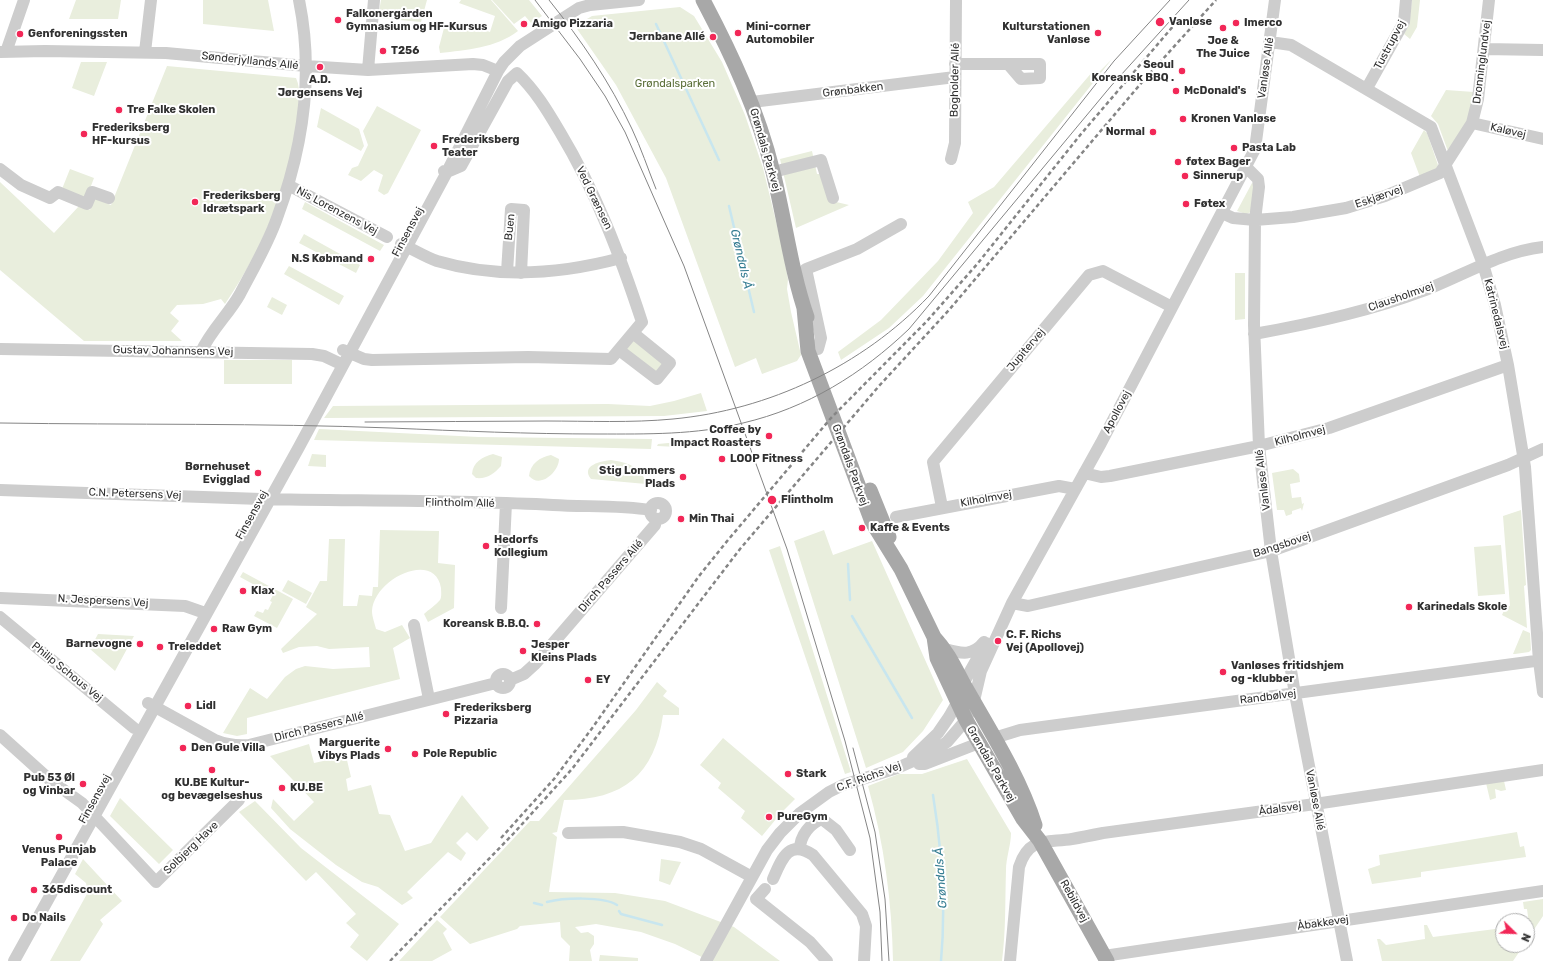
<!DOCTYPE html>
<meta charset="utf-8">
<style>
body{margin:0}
#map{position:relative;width:1543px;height:961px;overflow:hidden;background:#fff;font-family:Rubik,sans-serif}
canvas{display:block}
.north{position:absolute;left:1495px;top:913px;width:40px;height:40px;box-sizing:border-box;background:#fff;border:1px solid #acacac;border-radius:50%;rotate:113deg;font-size:11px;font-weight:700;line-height:16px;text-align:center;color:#303030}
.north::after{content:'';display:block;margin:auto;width:14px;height:18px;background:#f22757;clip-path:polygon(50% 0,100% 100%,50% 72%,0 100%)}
</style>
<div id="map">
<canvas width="1543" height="961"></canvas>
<div class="north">N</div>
</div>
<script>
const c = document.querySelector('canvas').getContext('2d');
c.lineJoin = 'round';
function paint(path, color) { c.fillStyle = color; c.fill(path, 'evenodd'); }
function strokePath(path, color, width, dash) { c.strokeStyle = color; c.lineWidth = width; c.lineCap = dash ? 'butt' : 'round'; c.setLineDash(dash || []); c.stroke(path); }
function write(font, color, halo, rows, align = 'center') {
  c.font = font + ' Rubik,sans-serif'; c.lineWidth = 4; c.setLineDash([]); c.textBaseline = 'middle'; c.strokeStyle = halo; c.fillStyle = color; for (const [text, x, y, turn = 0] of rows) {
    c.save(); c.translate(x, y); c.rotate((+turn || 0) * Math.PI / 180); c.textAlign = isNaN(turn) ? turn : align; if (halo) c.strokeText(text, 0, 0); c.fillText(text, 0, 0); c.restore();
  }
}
const green = new Path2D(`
 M76 0H121L118 19H69Z
 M203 0H268L274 31 203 24Z
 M381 0H427L421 22 378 18Z
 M461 0H491L518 31C496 48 466 50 440 53L439 47 444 28 451 29 453 20 490 32 495 16 459 3Z
 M492 0H529L542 16 531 23 525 16 514 24Z
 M1412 0H1420L1417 27 1410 39 1404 34 1409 25Z
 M680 7 694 16 722 62 745 115 763 168 781 242 788 279 787 289 791 312 801 355 797 361 762 374 756 358 735 367 666 178 616 85 575 26 592 16Z
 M1112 59 923 296 889 328 841 360 838 352 881 320 938 261 973 213 968 202 994 187 1093 71 1097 74Z
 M81 62H107L94 96 72 88Z
 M167 66 296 78C302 91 298 106 297 120 288 187 263 249 225 304L221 299 203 304 177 305 170 313 179 321 171 331 182 341H84L0 270V182L54 233 79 206 90 210 94 198 111 205Z
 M1446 90 1474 92 1468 123 1449 154 1438 124 1431 116Z
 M377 106 421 130 388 193 384 195 378 191 383 175 374 170 361 181 348 175 352 168 358 166 368 145 363 131Z
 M321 108 359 129 364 146 361 151 317 127Z
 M1424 130 1427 133 1438 165 1436 169 1420 177 1411 153Z
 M812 151 817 174H824L832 201 849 205 796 228 780 159Z
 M70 169 94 178 86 199 62 189Z
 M1252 183 1254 184 1251 212 1246 214 1237 211Z
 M305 202 384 245 380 251 302 209Z
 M304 234 360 265 356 273 299 243Z
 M289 266 344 296 339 305 284 274Z
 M1235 273H1245V319L1235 320Z
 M272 297 287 305 282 315 267 307Z
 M633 340 663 362 658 373 626 351 627 347Z
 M224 360H292V384H224Z
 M701 393 707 411 664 416 324 418 333 406 608 404 650 406 674 401Z
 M319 429 479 437 652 439 651 449 314 440Z
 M699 440 700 448 657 446 658 444Z
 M312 454 326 455V467L308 466Z
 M493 454 502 457 501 466C494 474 487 479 476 478L472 474C473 462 482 457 493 454Z
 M551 455 559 459C559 472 540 489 529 476 530 464 540 457 551 455Z
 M611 460C626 462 643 467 646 484L591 479C580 465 602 461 611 460Z
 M1293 469 1299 474 1300 482 1290 484 1292 498 1301 497 1302 504 1304 503 1302 511 1301 508 1292 511V514L1286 516 1284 510H1277L1272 473Z
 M1521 510 1526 585 1524 586 1527 628 1502 615 1506 606H1510L1503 516Z
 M380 530 439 531 438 563 455 565 454 608 428 622 424 614C428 610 436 605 440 600 442 597 441 591 441 588 435 550 374 578 372 611 372 617 375 624 376 629L385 632 402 625 410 638 393 648 400 679 247 718V734L237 736 223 733 250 688 267 699 285 677 296 669 305 666 333 669 370 667 369 647 329 649 317 646 299 647 283 653 281 649 317 614 306 607 320 581H327L329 539H345L343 606H357L359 595 372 596 373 587H378Z
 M824 530 833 555 872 541 943 700 923 731 903 752 866 768 794 541Z
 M1501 545 1505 594 1478 596 1474 547Z
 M780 546 851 772 845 774 769 550Z
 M243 572 293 599 277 628 254 616 257 611 263 613 265 609 268 610 272 602 270 601 273 595 240 577Z
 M288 580 312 593 306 604 282 591Z
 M1523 630 1530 633 1531 650 1529 652 1515 654H1513Z
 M98 634 134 636 115 671 90 649Z
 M657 682 667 691 663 696 679 708V715H663C655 775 623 800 564 800L557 832 552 833 557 837 549 892 615 893 665 901 734 927 780 961H710L675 944 641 932 596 924 575 927 581 933 588 932 594 936V944L590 950 592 961H569L570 946 561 937 560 922 520 926 517 929 470 944 440 917 530 821H539L636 710Z
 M723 738 795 799 781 813 762 836 741 818 745 811 718 788 721 783 700 765Z
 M309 744 314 763 346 756 351 777 346 779 348 791 371 785 379 814 390 815 405 851 431 843 462 795 489 828 477 841 467 832 456 843 466 853 461 861 448 852 407 892 413 898 402 905 378 887 362 882 336 865 290 829 271 808 273 799 294 821 314 802 270 756Z
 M967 759 1011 833C1011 845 1006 858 1006 870 1005 901 1006 930 1002 961H893C892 902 884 843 868 786L899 774H922Z
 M1504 781 1506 790 1501 791 1495 789 1496 798 1490 800 1486 783Z
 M120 798 173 850 159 864 110 816Z
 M255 801 301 848 399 924 367 961 350 947 359 935 346 923 356 914 316 872 306 881 239 812Z
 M1517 832 1520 847 1524 846 1526 857 1421 872V877L1372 884 1368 869 1380 865 1379 855Z
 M83 859 122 901 100 920 103 924 80 961H50L88 892 86 883 75 874Z
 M661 859 681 862 670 885 659 881Z
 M1543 899V916L1527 940V924H1529L1527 909H1524L1523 902Z
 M437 920 447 929 443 933 452 950 432 961H399Z
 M1424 925H1427L1433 937 1503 928V945H1524L1513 961H1382L1377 939H1380L1386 945 1425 939Z
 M600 955 638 958V961H599Z`);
const stream = new Path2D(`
 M656 24 719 160
 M729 206 754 312
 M848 564 850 600
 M852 616 912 718
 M933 795C942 850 946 906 941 961
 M547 902C563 898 603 896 617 905
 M534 903 542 905
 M619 911 621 914 662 925`);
const minor = new Path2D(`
 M1270 42 1291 45 1431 127 1483 264 1495 305 1508 365 1525 467 1539 661 1543 692
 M1484 49 1543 50
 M0 52 45 51 166 53 306 66 368 70 473 64 483 65 498 71
 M6 52 24 0
 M145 52 151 0
 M955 64H1040V78L1021 79 1009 65
 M368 70 374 0
 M1367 88 1404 22 1406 0
 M752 102 955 77
 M1472 123 1543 139
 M951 159 955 143 956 0
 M1246 167 1258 179 1259 187 1255 220 1254 325 1259 446 1271 551 1295 694 1347 961
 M0 169 21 185 50 198 58 192 87 204 92 192 109 198
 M781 170 821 160 833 198
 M288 185 387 237
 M1222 213 1233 218 1255 220 1293 217 1346 208 1385 196 1440 173 1472 123 1478 99 1489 0
 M401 244C413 249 425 257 437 261 498 279 561 274 621 258
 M507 272 511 209 524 210 521 273
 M1254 334C1310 324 1367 312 1420 292 1461 277 1499 252 1543 247
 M0 349 312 354 324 356 343 365
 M818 349 821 338 806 269 857 249 901 224
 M343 350 364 359 372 360 528 357 611 359 642 322C620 255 596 192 560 132 547 110 535 90 517 73L508 81 461 166 447 172 444 171
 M619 350 657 379 670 363 633 333
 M201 352C211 330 229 314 240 294 253 269 268 244 277 218 303 148 314 73 299 0
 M1084 473 1101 477 1110 476 1259 446 1329 428 1508 365
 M0 490 261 499C358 501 456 500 553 505 585 507 619 505 651 510
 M650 511a8 8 0 1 1 16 0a8 8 0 1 1-16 0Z
 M942 507 933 462 1089 275 1103 271 1172 307
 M896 517 1059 486 1075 489
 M0 598 185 606 205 613
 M1012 603 1028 606 1271 551 1508 465 1543 449
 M501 608 506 503
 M0 617 134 728
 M414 625 429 699
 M945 649C962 654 973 656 984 642
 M496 681a7 7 0 1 1 14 0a7 7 0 1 1-14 0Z
 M510 680 524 674 535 664 655 525 656 519
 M148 703 215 740C227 745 236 746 249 745L496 683
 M0 735 50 780 82 803 156 882 239 800
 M994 738 1020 730 1543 660
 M913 757 938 733 949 717 957 703 963 684 986 643
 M919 764H925L979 743
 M568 833 623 832 680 842 701 849 752 877
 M800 849C800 836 810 823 822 819L836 830 850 850
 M773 879C782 858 789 839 813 855L862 914 866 926 864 961
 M765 889 756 899 810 942 827 961
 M1104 956 1543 891
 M14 961 299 447 447 172 498 71 504 62 520 46 579 8 590 5 639 0
 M706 961 767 850 780 833 800 813 829 792 843 785 897 768 927 755 947 742 966 720 974 701 981 671 1012 603 1101 443 1255 149 1275 0
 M1010 961 1019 867C1029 836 1047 843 1072 839 1083 837 1093 835 1103 833L1315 804 1543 770`);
const major = new Path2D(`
 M703 0C732 55 758 111 773 172 785 220 791 271 807 317
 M804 308 808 351 872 522 901 569 934 637 937 658 966 720 1023 819 1040 841 1107 961
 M870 490 889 537
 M934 637C947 651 954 666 963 683 989 729 1019 775 1035 825`);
const tram = new Path2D(`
 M535 0 580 59 605 96 625 132 684 266 787 549 845 741 870 838 880 912 882 961
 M549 0C581 40 610 82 632 129 641 148 648 169 656 189
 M365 422C425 422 486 421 546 421 588 421 631 423 673 419 769 410 862 366 929 296L1114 61 1170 0
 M0 423C130 425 261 423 391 428 460 431 529 434 598 434 647 434 696 435 743 423 807 408 862 374 909 329L1111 86 1189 0
 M853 748 875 832 885 899 889 961`);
const rail = new Path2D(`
 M501 838 554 779 593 727 699 576 728 540 831 418 927 321 978 263 1081 134 1175 24
 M390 961 514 833 572 769 740 549 879 386 949 310 1143 81 1216 0`);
const markers = [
 [338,20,4,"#f22757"],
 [1160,22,5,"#f22757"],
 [1236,23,4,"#f22757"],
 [524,24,4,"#f22757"],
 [1223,28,4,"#f22757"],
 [738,33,4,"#f22757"],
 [1098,33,4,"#f22757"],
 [20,34,4,"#f22757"],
 [713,37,4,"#f22757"],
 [383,51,4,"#f22757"],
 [320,67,4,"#f22757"],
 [1182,71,4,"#f22757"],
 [1176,91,4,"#f22757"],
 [119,110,4,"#f22757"],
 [1183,119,4,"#f22757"],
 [1153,132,4,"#f22757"],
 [84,134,4,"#f22757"],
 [434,146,4,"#f22757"],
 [1234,148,4,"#f22757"],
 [1178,162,4,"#f22757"],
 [1185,176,4,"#f22757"],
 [195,202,4,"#f22757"],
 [1186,204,4,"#f22757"],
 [371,259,4,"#f22757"],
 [769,436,4,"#f22757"],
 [722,459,4,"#f22757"],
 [258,473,4,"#f22757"],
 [683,477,4,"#f22757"],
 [772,500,5,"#f22757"],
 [681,519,4,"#f22757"],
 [862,528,4,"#f22757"],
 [486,546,4,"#f22757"],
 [243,591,4,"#f22757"],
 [1409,607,4,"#f22757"],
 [537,624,4,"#f22757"],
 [214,629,4,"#f22757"],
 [998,641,4,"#f22757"],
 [140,644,4,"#f22757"],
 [160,647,4,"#f22757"],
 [523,651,4,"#f22757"],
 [1223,672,4,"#f22757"],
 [588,680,4,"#f22757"],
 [188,706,4,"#f22757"],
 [446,714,4,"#f22757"],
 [183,748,4,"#f22757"],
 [388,749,4,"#f22757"],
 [415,754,4,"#f22757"],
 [212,770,4,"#f22757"],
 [788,774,4,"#f22757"],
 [83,784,4,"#f22757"],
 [282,788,4,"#f22757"],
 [769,817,4,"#f22757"],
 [59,837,4,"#f22757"],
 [34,890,4,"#f22757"],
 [14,918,4,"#f22757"]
];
const poiNames = [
 ["Falkonergården",346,14],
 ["Gymnasium og HF-Kursus",346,27],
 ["Vanløse",1169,22],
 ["Imerco",1244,23],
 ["Amigo Pizzaria",532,24],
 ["Mini-corner",746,27],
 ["Automobiler",746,40],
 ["Kulturstationen",1090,27,"right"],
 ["Vanløse",1090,40,"right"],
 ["Genforeningssten",28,34],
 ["Jernbane Allé",705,37,"right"],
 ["Joe &",1223,41,"center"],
 ["The Juice",1223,54,"center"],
 ["T256",391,51],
 ["Seoul",1174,65,"right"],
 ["Koreansk BBQ .",1174,78,"right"],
 ["A.D.",320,80,"center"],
 ["Jørgensens Vej",320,93,"center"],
 ["McDonald's",1184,91],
 ["Tre Falke Skolen",127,110],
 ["Kronen Vanløse",1191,119],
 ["Frederiksberg",92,128],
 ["HF-kursus",92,141],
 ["Normal",1145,132,"right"],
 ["Frederiksberg",442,140],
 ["Teater",442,153],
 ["Pasta Lab",1242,148],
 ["føtex Bager",1186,162],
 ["Sinnerup",1193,176],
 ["Frederiksberg",203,196],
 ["Idrætspark",203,209],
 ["Føtex",1194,204],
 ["N.S Købmand",363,259,"right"],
 ["Coffee by",761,430,"right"],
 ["Impact Roasters",761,443,"right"],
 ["LOOP Fitness",730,459],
 ["Børnehuset",250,467,"right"],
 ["Evigglad",250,480,"right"],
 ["Stig Lommers",675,471,"right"],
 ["Plads",675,484,"right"],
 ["Flintholm",781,500],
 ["Min Thai",689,519],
 ["Kaffe & Events",870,528],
 ["Hedorfs",494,540],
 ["Kollegium",494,553],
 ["Klax",251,591],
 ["Karinedals Skole",1417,607],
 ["Koreansk B.B.Q.",529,624,"right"],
 ["Raw Gym",222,629],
 ["C. F. Richs",1006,635],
 ["Vej (Apollovej)",1006,648],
 ["Barnevogne",132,644,"right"],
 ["Jesper",531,645],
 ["Kleins Plads",531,658],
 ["Treleddet",168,647],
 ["Vanløses fritidshjem",1231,666],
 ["og -klubber",1231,679],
 ["EY",596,680],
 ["Lidl",196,706],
 ["Frederiksberg",454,708],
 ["Pizzaria",454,721],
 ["Marguerite",380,743,"right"],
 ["Vibys Plads",380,756,"right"],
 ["Den Gule Villa",191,748],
 ["Pole Republic",423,754],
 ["Stark",796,774],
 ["Pub 53 Øl",75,778,"right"],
 ["og Vinbar",75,791,"right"],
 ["KU.BE Kultur-",212,783,"center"],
 ["og bevægelseshus",212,796,"center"],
 ["KU.BE",290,788],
 ["PureGym",777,817],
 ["Venus Punjab",59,850,"center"],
 ["Palace",59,863,"center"],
 ["365discount",42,890],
 ["Do Nails",22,918]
];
const streetNames = [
 ["Tustrupvej",1390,45,-62],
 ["Sønderjyllands Allé",250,61,6],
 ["Dronninglundvej",1482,62,-83],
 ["Vanløse Allé",1266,68,-82],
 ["Bogholder Allé",955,80,-89],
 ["Grønbakken",853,90,-7],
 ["Kaløvej",1508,131,13],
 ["Grøndals Parkvej",765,150,74],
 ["Eskjærvej",1379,197,-19],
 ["Ved Grænsen",594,198,64],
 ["Nis Lorenzens Vej",337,211,28],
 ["Buen",510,227,-84],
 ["Finsensvej",408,232,-62],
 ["Clausholmvej",1401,297,-19],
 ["Katrinedalsvej",1496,314,76],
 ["Jupitervej",1026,350,-50],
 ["Gustav Johannsens Vej",173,351,1],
 ["Apollovej",1117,412,-62],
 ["Kilholmvej",1300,436,-15],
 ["Grøndals Parkvej",850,465,70],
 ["Vanløse Allé",1263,480,-97],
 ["C.N. Petersens Vej",135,494,2],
 ["Kilholmvej",986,499,-10],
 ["Flintholm Allé",460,503,1],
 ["Finsensvej",252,515,-61],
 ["Bangsbovej",1282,545,-18],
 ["Dirch Passers Allé",611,576,-49],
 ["N. Jespersens Vej",103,601,3],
 ["Philip Schous Vej",67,672,39],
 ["Randbølvej",1268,697,-7],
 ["Dirch Passers Allé",319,727,-14],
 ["Grøndals Parkvej",991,764,60],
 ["C.F. Richs Vej",869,777,-20],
 ["Finsensvej",95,799,-61],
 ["Vanløse Allé",1315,800,79],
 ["Ådalsvej",1280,809,-8],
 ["Solbjerg Have",191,848,-44],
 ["Rebildvej",1074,901,61],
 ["Åbakkevej",1323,923,-8]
];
const parkNames = [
 ["Grøndalsparken",675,84]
];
const waterNames = [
 ["Grøndals Å",741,259,77],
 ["Grøndals Å",941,878,-94]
];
paint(green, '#e9eedd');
strokePath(stream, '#c8e6ef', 2.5);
strokePath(minor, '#cdcdcd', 12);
strokePath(major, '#a8a8a8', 15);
strokePath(tram, '#858585', 1);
strokePath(rail, '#858585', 2.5, [4, 3]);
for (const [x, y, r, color] of markers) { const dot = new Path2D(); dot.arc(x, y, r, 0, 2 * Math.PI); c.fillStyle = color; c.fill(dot); strokePath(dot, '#fff', 1.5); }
write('bold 11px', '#303030', '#fff', poiNames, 'left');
write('11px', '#303030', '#fff', streetNames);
write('11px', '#5b6f39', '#fff', parkNames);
write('italic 12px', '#357d92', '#fff', waterNames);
</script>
